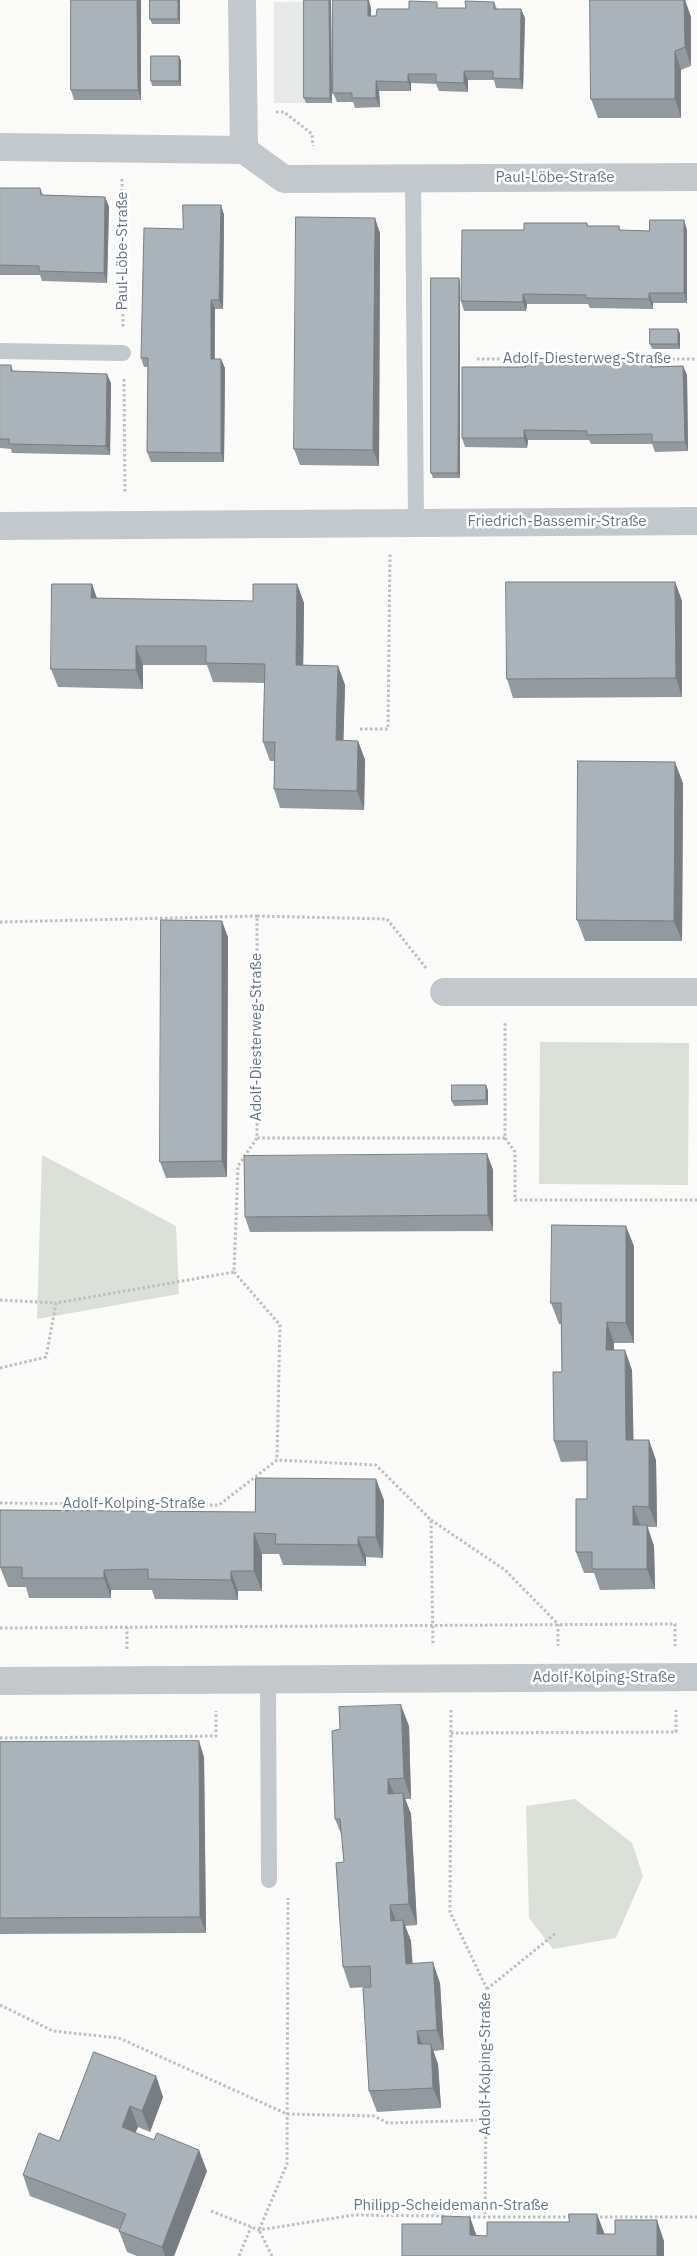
<!DOCTYPE html>
<meta charset="utf-8">
<style>
body{margin:0}
canvas{display:block;background:#fafaf8}
</style>
<canvas width="697" height="2256"></canvas>
<script>
const c = document.querySelector('canvas').getContext('2d');
c.lineJoin = 'round';
function paint(path, color) { c.fillStyle = color; c.fill(path, 'evenodd'); }
function strokePath(path, color, width, dash) { c.strokeStyle = color; c.lineWidth = width; c.lineCap = dash ? 'butt' : 'round'; c.setLineDash(dash || []); c.stroke(path); }
function write(font, color, halo, rows, align = 'center') {
  c.font = font + ' "IBM Plex Sans",sans-serif'; c.lineWidth = 5; c.setLineDash([]); c.textBaseline = 'middle'; c.strokeStyle = halo; c.fillStyle = color; for (const [text, x, y, turn = 0] of rows) {
    c.save(); c.translate(x, y); c.rotate((+turn || 0) * Math.PI / 180); c.textAlign = isNaN(turn) ? turn : align; if (halo) c.strokeText(text, 0, 0); c.fillText(text, 0, 0); c.restore();
  }
}
const built = new Path2D(`
 M331 1 332 103H274V2Z`);
const green = new Path2D(`
 M540 1042 689 1043 688 1185 539 1184Z
 M42 1155 176 1226 179 1294 37 1319Z
 M575 1799 632 1843 643 1876 616 1938 553 1949 529 1918 526 1806Z`);
const path = new Path2D(`
 M276 112H284L312 134 313 146
 M122 179 123 328
 M477 359H697
 M124 379 125 493
 M360 729H388L390 554
 M0 922 257 916
 M426 968 387 919 257 916V1138H505V1022
 M505 1138 515 1152V1200H697
 M234 1272 280 1325 277 1460
 M0 1300 56 1303
 M0 1368 46 1357 56 1303 234 1272 238 1166 257 1138
 M0 1503 219 1505 277 1460 376 1465 431 1520 433 1646
 M431 1520 505 1570 558 1624V1646
 M0 1628 675 1624V1646
 M127 1649V1627
 M451 1710 450 1912 487 1989 485 2217
 M451 1733 676 1732V1710
 M0 1738 216 1736V1711
 M487 1989 556 1933
 M0 2005 53 2031 119 2038 287 2114 374 2116 388 2123 486 2120
 M211 2211 259 2230 354 2215 444 2216
 M468 2217H571
 M595 2217H697
 M239 2256 251 2227
 M272 2256 259 2230 287 2164 288 1898`);
const service = new Path2D(`
 M413 179 416 523
 M0 351 123 353
 M268 1680 269 1880`);
const minor = new Path2D(`
 M242 0 244 150
 M0 147 244 150 284 179 697 177
 M0 526 697 521
 M444 992H697
 M0 1681 697 1677`);
const wall = new Path2D(`
 M141 0V100H74L71 90Z
 M180 0V24H152L150 19Z
 M304 0H331V1L332 103H306L304 98Z
 M333 0H369L371 8V16H376L409 9 439 8H466L494 2 497 9 525 18 523 89 496 88 494 80H468V92L439 91 436 84 411 83V91H379L380 107 355 108 353 102H337L333 93Z
 M590 0H685L691 17V66L681 70V118H598L591 99Z
 M179 56 181 61V86H152L151 81Z
 M0 188H40L43 195 105 197 109 207 107 283 42 281 40 275H0Z
 M221 205 224 215 223 309H215V359L225 368 224 462H151L147 452 148 367H144L141 358 183 229Z
 M587 223 588 226H619L620 230 649 231 687 230V303H653V309L590 308 588 304H527L526 311H464L461 301 524 230Z
 M380 233 379 466 300 465 294 449Z
 M459 278 460 283V478H433L431 473Z
 M678 329 680 334V349H652L650 344Z
 M651 362 653 367 683 366 687 375 688 451 655 452 652 444H591L589 440H528L527 448 465 447 462 438 525 367Z
 M0 365H11L13 371 111 383 110 455 12 453 11 449 0 448Z
 M675 582 682 601V697L513 698 507 679Z
 M92 584 97 598 253 601 297 584 304 603 303 665 338 666 345 685 343 741H358L365 760 364 810 280 808 274 789V761H270L263 742 265 683 213 682 207 665H143V689L58 687 51 669Z
 M683 783 682 941H585L577 920Z
 M228 937 227 1177 166 1178 160 1162Z
 M488 1090V1105L454 1106 452 1101Z
 M487 1154 493 1170V1231L250 1232 245 1217Z
 M634 1246V1343H614V1350L632 1370 633 1440 656 1460 657 1527H647L654 1546 655 1589 600 1590 594 1573H584L576 1552 587 1499V1461L561 1462 554 1441 562 1372 561 1324H559L551 1303Z
 M384 1500 383 1558 366 1557V1566L283 1565 279 1554H262V1591H238V1600L155 1599 152 1590H111V1598H29L26 1587H8L0 1567 255 1512Z
 M409 1726 411 1799H405L411 1814 417 1925 405 1926 411 1941 412 1963 440 1983 444 2050 433 2051 438 2064 441 2108 377 2112 369 2091 371 1987 350 1988 343 1967 344 1862 342 1836 335 1819Z
 M0 1742 204 1757 206 1933 0 1934Z
 M156 2076 163 2097 150 2132 138 2127 135 2132 207 2171 174 2256H137L127 2252 119 2231 120 2230 30 2196 23 2175 59 2141Z`);
const shadedWall = new Path2D(`
 M137 0H141V100L138 90Z
 M178 0H180V24L178 19Z
 M329 0H331V1L332 103 330 98Z
 M368 0 371 8V25L368 16Z
 M684 0H685L691 17V66L685 47Z
 M521 9 525 18 523 89 520 79Z
 M675 51 681 70V118L675 99Z
 M179 56 181 61V86L179 81Z
 M464 71 468 80V92L464 83Z
 M408 74 411 83V91L408 82Z
 M376 81 379 91 380 107 376 98Z
 M105 197 109 207 107 283 104 273Z
 M221 205 224 215 223 309 219 300Z
 M375 218 380 233 379 466 373 450Z
 M684 220 687 230V303L684 293Z
 M459 278 460 283V478L458 473Z
 M649 293 653 303V309L649 299Z
 M523 294 527 304 526 311 523 302Z
 M211 300 215 309 214 368 211 359Z
 M678 329 680 334V349L678 344Z
 M221 359 225 368 224 462 221 453Z
 M683 366 687 375 688 451 685 442Z
 M107 374 111 383 110 455 106 446Z
 M524 430 528 440 527 448 524 438Z
 M675 582 682 601V697L676 678Z
 M92 584 98 603 91 598Z
 M297 584 304 603 303 683 296 665Z
 M136 646 143 665V689L136 670Z
 M338 666 345 685 343 759 336 740Z
 M358 741 365 760 364 810 357 791Z
 M675 762 683 783 682 941 674 921Z
 M222 921 228 937 227 1177 222 1161Z
 M486 1085 488 1090V1105L486 1100Z
 M487 1154 493 1170V1231L488 1215Z
 M626 1226 634 1246V1343L626 1323Z
 M607 1322 614 1343V1370L606 1350Z
 M625 1350 632 1370 634 1461 626 1440Z
 M649 1440 656 1460 657 1527 649 1507Z
 M376 1479 384 1500 383 1558 376 1537Z
 M633 1506 641 1527 633 1525Z
 M647 1525 654 1546 655 1589 647 1569Z
 M254 1533 262 1554V1591L254 1571Z
 M358 1537 366 1557V1566L358 1545Z
 M104 1570 111 1590V1598L104 1578Z
 M231 1571 238 1591V1600L231 1580Z
 M401 1705 409 1726 411 1799 404 1778Z
 M199 1741 204 1757 206 1933 200 1917Z
 M388 1779 396 1799 388 1794Z
 M403 1793 411 1814 417 1925 409 1904Z
 M390 1905 398 1926 391 1921Z
 M403 1920 411 1941 414 1984 406 1964Z
 M433 1962 440 1983 444 2050 437 2030Z
 M417 2031 425 2051 418 2044Z
 M431 2044 438 2064 441 2108 433 2088Z
 M156 2076 163 2097 150 2132 142 2111Z
 M130 2106 138 2127 129 2148 122 2127Z
 M199 2150 207 2171 174 2256H165L162 2247Z
 M597 2214 605 2235 597 2234Z
 M470 2217 477 2237 470 2235Z
 M657 2220 664 2241V2256H657Z`);
const building = new Path2D(`
 M71 0H137L138 90H71Z
 M150 0H178V19H150Z
 M304 0H329L330 98H304Z
 M333 0H368V16H376L377 9H409V1L437 2V8H466L465 1 494 2V9H521L520 79 493 78V71H464V83L436 82V74H408V82L376 81V98H352V93H333Z
 M590 0H684L685 47 675 51V99H591Z
 M151 56H179V81H151Z
 M0 188H40L41 195 105 197 104 273 39 271V266L0 265Z
 M183 205H221L219 300H211V359H221V453L147 452 148 358H141L144 228 183 229Z
 M296 217 375 218 373 450 294 449Z
 M650 220H684V293H649V299L586 298V295L523 294V302L461 301 462 230H524V223H587V226H619V230L649 231Z
 M431 278H459L458 473H431Z
 M650 329H678V344H650Z
 M524 359 651 362V367L683 366 685 442H652V434L587 435V431L524 430V438H462V367H525Z
 M0 365H11V371L107 374 106 446 9 444V439H0Z
 M506 582H675L676 678 507 679Z
 M52 584H92L91 598 253 601V584H297L296 665 338 666 336 740 358 741 357 791 274 789 275 742H263L265 664 206 663V646H136V670L51 669Z
 M578 761 675 762 674 921 577 920Z
 M161 920 222 921V1161L160 1162Z
 M452 1085H486V1100L452 1101Z
 M487 1154 488 1215 245 1217 244 1156Z
 M552 1225 626 1226V1323L607 1322 606 1350H625L626 1440H649V1507L633 1506V1525H647V1569H592V1552H576V1499H587V1441H554L553 1372H562L561 1303H551Z
 M256 1478 376 1479V1537H358V1545L275 1544 276 1534 254 1533V1571H231V1580L148 1579V1569L104 1570V1578H22V1567H0V1510L255 1512Z
 M401 1705 404 1778 388 1779V1794L403 1793 409 1904 390 1905 391 1921 403 1920 406 1964 433 1962 437 2030 417 2031 418 2044H431L433 2088 369 2091 363 1988 371 1987 370 1966 343 1967 336 1863 344 1862 340 1819H335L332 1731 340 1729 339 1707Z
 M199 1741 200 1917 0 1918V1742Z
 M94 2052 156 2076 142 2111 130 2106 122 2127 154 2140 157 2133 199 2150 162 2247 119 2231 126 2214 23 2175 39 2133 59 2141Z
 M569 2214H597V2234H615V2220H657V2256H402V2224H442V2216L470 2217V2235L487 2236V2222H569Z`);
const streetNames = [
 ["Paul-Löbe-Straße",555,178],
 ["Paul-Löbe-Straße",123,251,-90],
 ["Adolf-Diesterweg-Straße",587,359],
 ["Friedrich-Bassemir-Straße",557,522],
 ["Adolf-Diesterweg-Straße",257,1037,-90],
 ["Adolf-Kolping-Straße",134,1504],
 ["Adolf-Kolping-Straße",604,1678],
 ["Adolf-Kolping-Straße",486,2064,-90],
 ["Philipp-Scheidemann-Straße",451,2206]
];
paint(built, '#e8e9e9');
paint(green, '#dadfd7');
strokePath(path, '#bbbfc2', 3, [2.5, 2.5]);
strokePath(service, '#c3c8cc', 16);
strokePath(minor, '#c3c8cc', 28);
paint(wall, '#929a9f');
paint(shadedWall, '#777d82');
paint(building, '#aab3b9');
strokePath(building, '#777d82', 1);
write('15px', '#657683', '#fff', streetNames);
</script>
